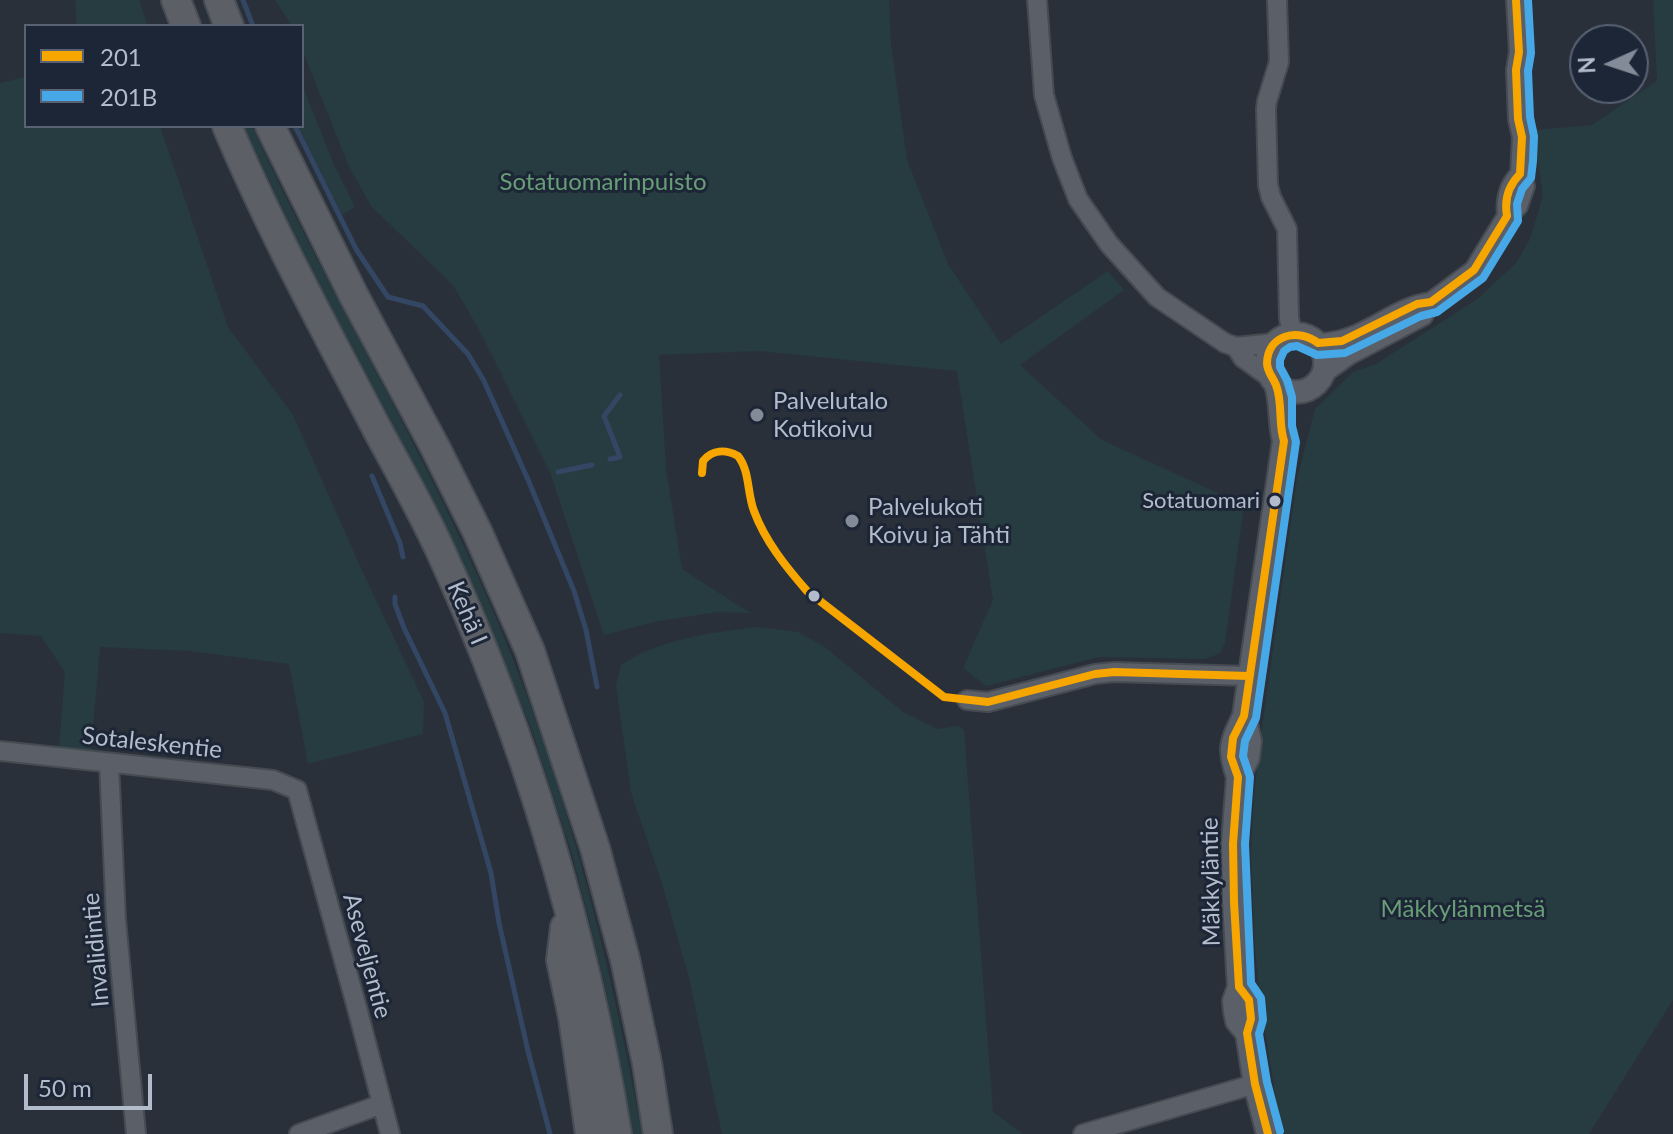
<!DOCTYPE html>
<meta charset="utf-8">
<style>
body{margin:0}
#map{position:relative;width:1673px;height:1134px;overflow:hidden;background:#2a303a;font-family:Lato,sans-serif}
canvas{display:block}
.legend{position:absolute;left:24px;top:24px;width:280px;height:104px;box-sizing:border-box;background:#1c2636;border:2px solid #586272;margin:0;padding:10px 14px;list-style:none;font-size:24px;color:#b3bccb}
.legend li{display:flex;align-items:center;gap:16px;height:40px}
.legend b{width:40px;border:2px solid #586272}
.north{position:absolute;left:1569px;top:24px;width:80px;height:80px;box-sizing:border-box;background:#1c2636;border:2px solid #586272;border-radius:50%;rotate:267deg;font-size:22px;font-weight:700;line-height:32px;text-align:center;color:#b3bccb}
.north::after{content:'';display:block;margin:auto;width:28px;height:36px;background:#838b98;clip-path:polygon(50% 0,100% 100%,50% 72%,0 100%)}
.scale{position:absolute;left:24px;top:1074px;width:128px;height:36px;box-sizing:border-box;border:4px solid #b3bccb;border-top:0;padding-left:10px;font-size:24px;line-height:28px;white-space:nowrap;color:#b3bccb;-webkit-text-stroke:6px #1c2636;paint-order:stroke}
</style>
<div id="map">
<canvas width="1673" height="1134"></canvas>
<ul class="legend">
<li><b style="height:10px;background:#f7a600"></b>201</li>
<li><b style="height:10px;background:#46a8e7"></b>201B</li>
</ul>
<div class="north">N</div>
<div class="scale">50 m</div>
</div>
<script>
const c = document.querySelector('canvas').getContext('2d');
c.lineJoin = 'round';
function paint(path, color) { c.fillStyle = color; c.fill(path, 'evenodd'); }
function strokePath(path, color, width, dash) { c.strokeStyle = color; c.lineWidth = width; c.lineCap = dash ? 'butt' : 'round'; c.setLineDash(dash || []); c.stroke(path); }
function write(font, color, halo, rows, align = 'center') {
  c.font = font + ' Lato,sans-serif'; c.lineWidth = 6; c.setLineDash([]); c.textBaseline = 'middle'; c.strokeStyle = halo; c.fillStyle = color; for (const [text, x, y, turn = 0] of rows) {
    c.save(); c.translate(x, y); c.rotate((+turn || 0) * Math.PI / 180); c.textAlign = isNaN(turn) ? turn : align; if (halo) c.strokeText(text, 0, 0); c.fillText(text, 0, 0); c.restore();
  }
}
const green = new Path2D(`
 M75 0H139L148 26H77Z
 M275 0H889L891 44 907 160 948 264 1001 344 1108 271 1124 290 1020 365 1102 440 1244 505 1225 643 1220 653 1206 659 1099 657 986 686 963 668 993 600 957 371 759 351 659 355 666 469 682 569 750 613 718 612 659 621 604 635 551 475 501 373 478 328 453 285 371 206 348 164 302 49V26H292Z
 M1653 0H1673V1000L1589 1134H1285L1276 1099 1260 999 1255 950 1251 854 1253 809 1258 756 1297 479 1315 409 1353 372 1376 364 1476 300 1516 263 1530 239 1543 196 1534 130 1592 125 1657 81Z
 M26 77V126H160L228 327 293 415 360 566 424 702 423 734 308 764 289 664 190 651 100 647 91 750 59 748 65 672 41 636 0 633V83Z
 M302 85 335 167 355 207 342 215 298 126H302Z
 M244 126H252C322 280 410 425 479 579 560 759 606 941 642 1134H633L607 995 589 919 572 854 530 725 472 584 433 500 312 273Z
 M757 627 798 632 825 647 903 712 937 729 958 726 964 730 993 1112 1023 1134H722L689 978 664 890 631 792 616 685 621 665C662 638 710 633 757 627Z`);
const stream = new Path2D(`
 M243 0 253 26
 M295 126 356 249 388 297 423 306 468 354 484 381 529 482 574 591 586 630 597 687
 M610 459 620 457 604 416 620 395
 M558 472 592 465
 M372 476 400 543 403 557
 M395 597V604L404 628 445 713 491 873 499 923 528 1051 550 1134`);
const minor = new Path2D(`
 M1037 0 1044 95 1062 158 1078 199 1109 244 1157 297 1225 343 1236 347 1275 343
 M1277 0 1279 62 1267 101 1266 109 1268 185 1271 197 1287 229 1289 318 1292 334
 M1507 216C1505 199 1508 186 1520 174
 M1318 343C1364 343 1391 307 1431 302
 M1236 347 1243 358 1271 378
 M1324 373 1349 355 1423 316 1431 302 1474 270 1507 216 1518 206 1525 186 1520 174 1522 137 1518 119 1516 70 1519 52 1516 0
 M967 700 988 702 1095 674 1114 672 1249 676
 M0 751 273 780 297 790 357 1008 390 1134
 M109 763 116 920 136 1134
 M299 1134 382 1104
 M1083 1134 1255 1084`);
const tertiary = new Path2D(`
 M1267 363a29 29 0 1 1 58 0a29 29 0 1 1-58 0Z
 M1244 716 1250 741 1248 758 1238 777 1233 844 1234 902 1239 987 1234 1001 1235 1011 1237 1021 1247 1033
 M1238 777C1228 748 1231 743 1244 716L1284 441C1279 422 1282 403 1276 385
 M1239 987 1249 1000 1251 1019 1247 1033 1255 1084 1268 1134`);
const trunk = new Path2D(`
 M176 0 186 26
 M219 0 229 26
 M227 126C271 230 325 329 377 429 399 470 422 510 441 552 526 737 584 933 617 1134
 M270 126 354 296 435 447 477 531 530 651 595 848 625 959 647 1063 658 1134
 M565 927 561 960 573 1017 590 1134`);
const bus1 = new Path2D(`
 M702 473 703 461C712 450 725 449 738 456 750 471 747 493 754 511 765 541 786 567 807 591L944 697 988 702 1095 674 1114 672 1249 676
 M1268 1134 1255 1084 1247 1033 1251 1019 1249 1000 1239 987 1234 902 1233 844 1238 777 1231 757 1233 738 1244 716 1284 441C1278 423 1283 403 1276 385 1273 377 1267 372 1267 363 1268 334 1299 328 1318 343L1342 341 1417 304 1431 302 1474 270 1507 216C1504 199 1508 186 1520 174L1522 137 1518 119 1516 70 1519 52 1516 0`);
const bus2 = new Path2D(`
 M1280 1131 1267 1082 1259 1034 1263 1020 1261 998 1251 983 1245 844 1250 777 1243 756 1245 741 1256 718 1296 442 1292 426V397L1287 380 1280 367V360L1284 351 1290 347 1297 346 1317 355 1345 353 1421 316 1437 312 1483 278 1518 221 1517 204 1522 189 1531 178 1533 161 1534 136 1530 117 1528 71 1531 53 1528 0`);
const markers = [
 [757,415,8,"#838b98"],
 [1275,501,7,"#b3bccb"],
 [852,521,8,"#838b98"],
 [814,596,7,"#b3bccb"]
];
const busNames = [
 ["Sotatuomari",1260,501]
];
const parkNames = [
 ["Sotatuomarinpuisto",603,182],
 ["Mäkkylänmetsä",1463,909]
];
const poiNames = [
 ["Palvelutalo",773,401],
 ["Kotikoivu",773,429],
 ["Palvelukoti",868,507],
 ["Koivu ja Tähti",868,535]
];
const streetNames = [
 ["Kehä I",467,613,67],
 ["Sotaleskentie",152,743,6],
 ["Mäkkyläntie",1211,882,-91],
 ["Invalidintie",96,950,-95],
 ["Aseveljentie",367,956,75]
];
paint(green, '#263c41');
strokePath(stream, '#334765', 5);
strokePath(minor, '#464b52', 22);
strokePath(tertiary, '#464b52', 26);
strokePath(trunk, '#474c55', 32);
strokePath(minor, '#5a5f68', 18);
strokePath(tertiary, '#5a5f68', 22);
strokePath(trunk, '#5c5f65', 28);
strokePath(bus1, '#f7a600', 8);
strokePath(bus2, '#46a8e7', 8);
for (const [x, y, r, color] of markers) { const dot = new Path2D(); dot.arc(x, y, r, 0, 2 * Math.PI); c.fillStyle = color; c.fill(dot); strokePath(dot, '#1c2636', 3); }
write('22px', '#b3bccb', '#1c2636', busNames, 'right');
write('24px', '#689e76', '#1c2636', parkNames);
write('24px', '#b3bccb', '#1c2636', poiNames, 'left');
write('24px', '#b3bccb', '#1c2636', streetNames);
</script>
